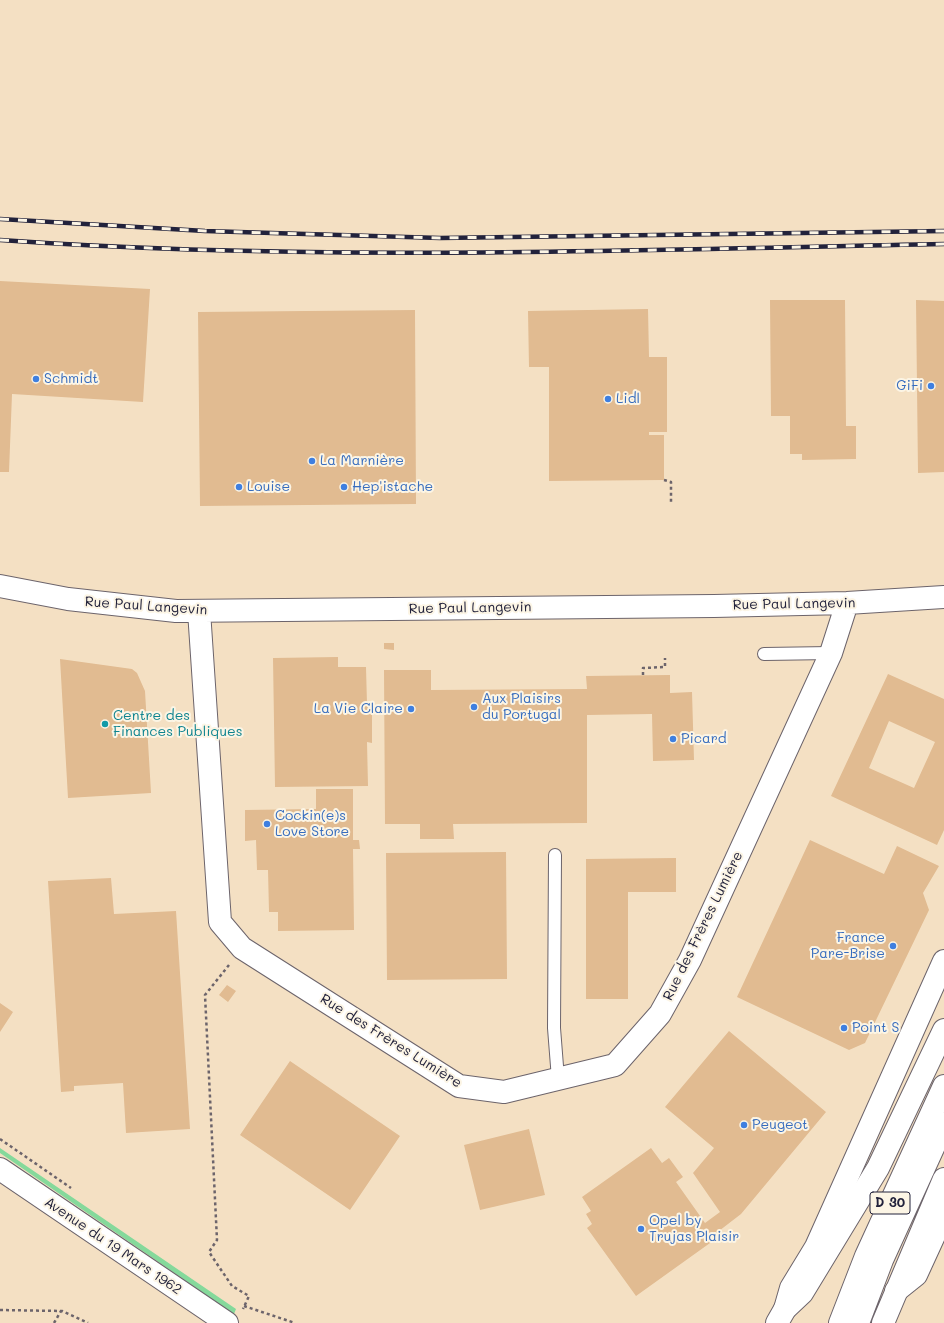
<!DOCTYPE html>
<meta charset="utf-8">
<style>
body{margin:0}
canvas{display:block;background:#f4e0c3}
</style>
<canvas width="944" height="1323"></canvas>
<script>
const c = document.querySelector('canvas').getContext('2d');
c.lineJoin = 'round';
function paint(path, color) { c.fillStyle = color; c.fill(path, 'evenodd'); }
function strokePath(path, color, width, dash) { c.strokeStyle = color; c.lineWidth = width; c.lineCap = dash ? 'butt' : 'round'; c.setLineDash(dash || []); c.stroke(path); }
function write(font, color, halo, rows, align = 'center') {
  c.font = font + ' Mali,sans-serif'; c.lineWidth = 4; c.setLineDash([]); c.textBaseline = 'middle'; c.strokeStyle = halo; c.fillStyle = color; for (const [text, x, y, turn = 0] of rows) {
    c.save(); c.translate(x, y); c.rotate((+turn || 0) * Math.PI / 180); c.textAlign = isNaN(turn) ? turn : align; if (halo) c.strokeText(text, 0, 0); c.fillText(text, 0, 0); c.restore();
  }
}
const green = new Path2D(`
 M0 1148 236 1309 234 1314 0 1153Z`);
const building = new Path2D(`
 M0 281 150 289 143 402 12 394 9 472H0Z
 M770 300H845L846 426H856V459L802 460V454H790V416H771Z
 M916 300 944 301V472L918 473Z
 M648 309 649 357H667V432H649V435H664V480L549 481V367H529L528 311Z
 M415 310 416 504 200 506 198 312Z
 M384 643H394V650L384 649Z
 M338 657V667H366L367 704H372V743L367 742 368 786 275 787 273 658Z
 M60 659 132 669 137 673 145 691 151 793 68 798Z
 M384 670H431V690L587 689 586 676 670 675V693L692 692 694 760 653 761 652 714 587 715V823L453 824 454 839H420V824H385Z
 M888 674 944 699V830L937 845 831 796ZM889 721 935 742 914 788 869 768Z
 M316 789H353V840H359L360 849H353L354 930 278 931V912H269L268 870H257L256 840 245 841V810L316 809Z
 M810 840 884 874 897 846 939 866 923 893 929 910 865 1043 849 1050 737 997Z
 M506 852 507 979 387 980 386 853Z
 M676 858V892H628V999H586V859Z
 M111 878 114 914 176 911 190 1129 126 1133 123 1083 74 1086V1091L61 1092 48 881Z
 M227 985 236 991 228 1002 219 995Z
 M0 1003 13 1012 0 1032Z
 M729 1031 826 1112 741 1214 715 1234 717 1238 636 1296 587 1228 592 1224 586 1214 591 1211 582 1197 651 1148 662 1163 669 1158 683 1177 676 1182 705 1223 720 1212 693 1173 714 1148 665 1107Z
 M290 1061 400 1136 350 1210 240 1135Z
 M529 1129 545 1195 480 1210 464 1145Z`);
const path = new Path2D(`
 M664 480 671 482V503
 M643 675V668L665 667V658
 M229 965 205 995 217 1240 209 1252 232 1286 249 1296 243 1309
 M0 1139 71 1188
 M244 1306 295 1323
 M0 1310 62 1311 88 1323
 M54 1323 61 1311`);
const service = new Path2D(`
 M764 654 831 653
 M555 855 554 1028 558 1079`);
const minor = new Path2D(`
 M0 586 68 599 176 611 714 606 847 603 944 597
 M199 611 220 922 242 948 459 1086 504 1092 615 1065 660 1014 690 960 831 653 847 603
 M896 1291 916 1275 944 1214
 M785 1309 791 1288 816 1247 944 961`);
const secondary = new Path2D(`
 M0 1169 227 1323`);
const primary = new Path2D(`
 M777 1323 785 1309 802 1293 878 1168 944 1030
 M840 1323 866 1256 944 1086
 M858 1323 882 1260 944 1124
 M883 1323 944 1179`);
const rail = new Path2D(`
 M0 219 205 231 440 238 944 231
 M0 240C314 262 630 250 944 244`);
const markers = [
 [36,379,4,"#3f7fe0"],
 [931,386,4,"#3f7fe0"],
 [608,399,4,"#3f7fe0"],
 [312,461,4,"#3f7fe0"],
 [239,487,4,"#3f7fe0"],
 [344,487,4,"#3f7fe0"],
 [474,707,4,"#3f7fe0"],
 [411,709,4,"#3f7fe0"],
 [105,724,4,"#0f9aa8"],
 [673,739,4,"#3f7fe0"],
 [267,824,4,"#3f7fe0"],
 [893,946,4,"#3f7fe0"],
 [844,1028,4,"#3f7fe0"],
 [744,1125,4,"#3f7fe0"],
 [641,1229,4,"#3f7fe0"]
];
const shields = [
 [890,1203,40]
];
const shieldNames = [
 ["D 30",890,1203]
];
const shopNames = [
 ["Schmidt",44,379],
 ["GiFi",923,386,"right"],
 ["Lidl",616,399],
 ["La Marnière",320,461],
 ["Louise",247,487],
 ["Hep'istache",352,487],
 ["Aux Plaisirs",482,699],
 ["du Portugal",482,715],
 ["La Vie Claire",403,709,"right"],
 ["Picard",681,739],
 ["Cockin(e)s",275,816],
 ["Love Store",275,832],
 ["France",885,938,"right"],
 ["Pare-Brise",885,954,"right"],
 ["Point S",852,1028],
 ["Peugeot",752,1125],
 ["Opel by",649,1221],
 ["Trujas Plaisir",649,1237]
];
const streetNames = [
 ["Rue Paul Langevin",794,604,-1],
 ["Rue Paul Langevin",146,606,4],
 ["Rue Paul Langevin",470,608,-1],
 ["Rue des Frères Lumière",703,926,-64],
 ["Rue des Frères Lumière",391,1041,32],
 ["Avenue du 19 Mars 1962",113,1246,34]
];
const cultureNames = [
 ["Centre des",113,716],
 ["Finances Publiques",113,732]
];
paint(green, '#85d99b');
paint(building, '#e1bb91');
strokePath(service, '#6c646b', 14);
strokePath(minor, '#6c646b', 24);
strokePath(secondary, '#6c646b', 24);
strokePath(primary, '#6c646b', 24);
strokePath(path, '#6c646b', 2.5, [3, 3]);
strokePath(service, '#fff', 12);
strokePath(minor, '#fff', 22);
strokePath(secondary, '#fff', 22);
strokePath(primary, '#fff', 22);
strokePath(rail, '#22223b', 4.5);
strokePath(rail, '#fcf5e5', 3, [9]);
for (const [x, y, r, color] of markers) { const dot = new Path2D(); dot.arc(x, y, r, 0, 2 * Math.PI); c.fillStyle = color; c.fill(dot); strokePath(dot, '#fcf5e5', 1.5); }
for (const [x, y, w] of shields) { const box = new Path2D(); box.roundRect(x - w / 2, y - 11, w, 22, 3); c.fillStyle = '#fcf5e5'; c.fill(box); strokePath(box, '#22223b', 1); }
write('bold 13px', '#22223b', null, shieldNames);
write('14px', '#366cbe', '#fcf5e5', shopNames, 'left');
write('14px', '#22223b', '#fcf5e5', streetNames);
write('14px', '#0d838f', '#fcf5e5', cultureNames, 'left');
</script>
